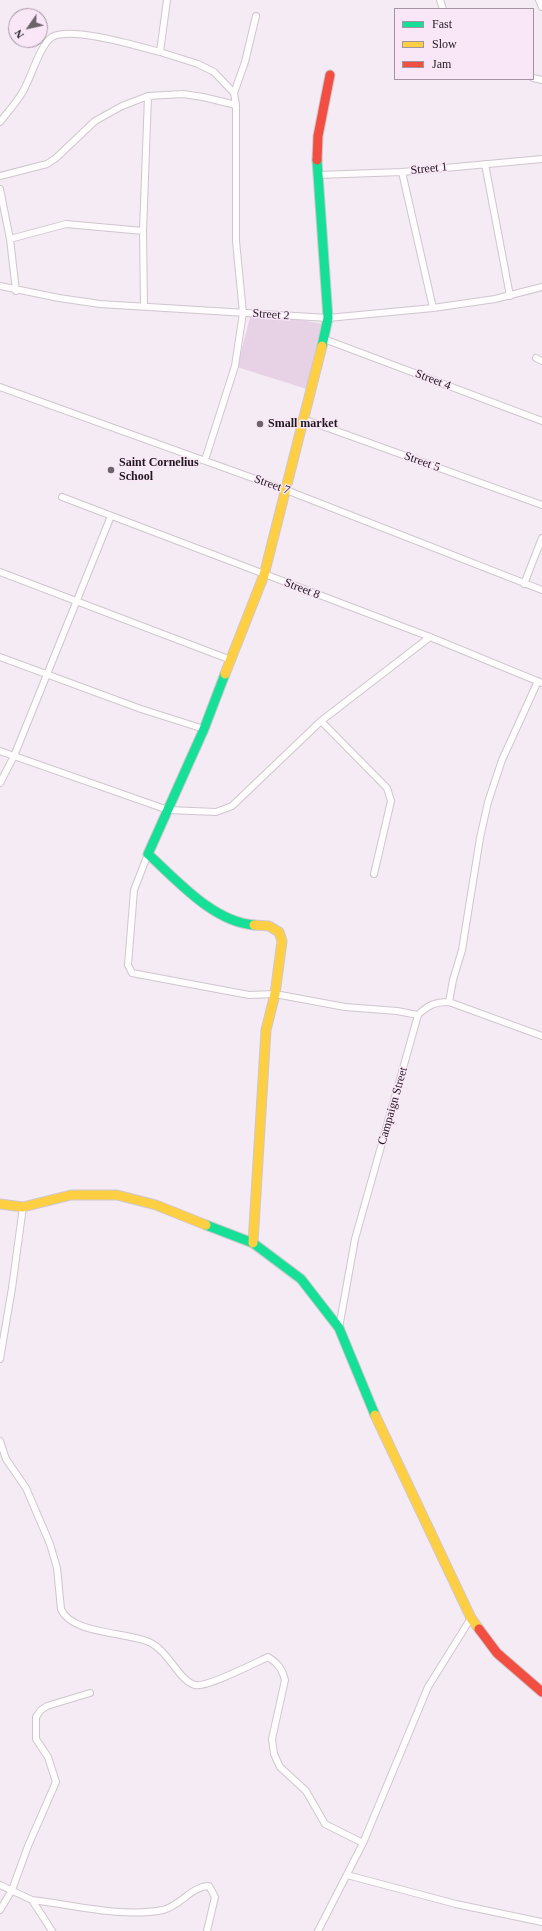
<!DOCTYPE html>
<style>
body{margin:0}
#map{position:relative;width:542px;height:1931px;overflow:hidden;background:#f5ebf4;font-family:Georgia,serif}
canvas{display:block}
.legend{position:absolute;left:394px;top:8px;width:140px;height:72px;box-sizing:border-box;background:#f9e7f7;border:1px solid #a295a1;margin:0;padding:5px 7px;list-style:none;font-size:12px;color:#20191f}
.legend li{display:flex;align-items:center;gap:8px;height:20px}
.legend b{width:20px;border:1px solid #a295a1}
.north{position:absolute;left:8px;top:8px;width:40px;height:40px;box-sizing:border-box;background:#f9e7f7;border:1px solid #a295a1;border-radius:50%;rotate:236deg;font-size:11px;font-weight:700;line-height:16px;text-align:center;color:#20191f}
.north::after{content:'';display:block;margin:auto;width:14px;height:18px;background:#6b626a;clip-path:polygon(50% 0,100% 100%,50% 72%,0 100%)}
</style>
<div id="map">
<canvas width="542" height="1931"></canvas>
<ul class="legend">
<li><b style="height:5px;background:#16e098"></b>Fast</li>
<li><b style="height:5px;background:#ffcf43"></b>Slow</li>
<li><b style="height:5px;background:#f24e42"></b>Jam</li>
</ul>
<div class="north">N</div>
</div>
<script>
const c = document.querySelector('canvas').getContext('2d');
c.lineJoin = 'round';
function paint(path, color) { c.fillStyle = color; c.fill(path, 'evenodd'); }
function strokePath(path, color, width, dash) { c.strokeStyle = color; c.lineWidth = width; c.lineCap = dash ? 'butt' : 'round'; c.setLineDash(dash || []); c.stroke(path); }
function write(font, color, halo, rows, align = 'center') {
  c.font = font + ' Georgia,serif'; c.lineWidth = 3; c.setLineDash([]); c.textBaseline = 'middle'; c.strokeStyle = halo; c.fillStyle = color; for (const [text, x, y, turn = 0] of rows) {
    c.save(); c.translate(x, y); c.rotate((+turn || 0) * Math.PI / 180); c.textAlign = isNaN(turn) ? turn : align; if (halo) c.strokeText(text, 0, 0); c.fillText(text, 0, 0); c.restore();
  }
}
const green = new Path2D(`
 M251 314 285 317 328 325 310 390 237 367Z`);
const street = new Path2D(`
 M167 0 160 52 198 64 214 72 234 93 236 105V241L243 313 235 366 205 460
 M440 0 443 9
 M539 0 542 7
 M533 78 542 80
 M234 93 245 62 256 16
 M0 122C7 113 16 103 22 93 31 79 39 46 52 37 71 26 137 46 160 52
 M485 164 510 296
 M402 172 433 308
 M317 175 402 172 542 159
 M0 176 47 164 56 158 95 121 122 106 148 96
 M0 189 10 239 66 224 143 231
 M10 239 16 291
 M0 286 59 298 100 304 328 318 433 308 495 299 542 287
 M144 306 143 231 148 96 183 94 203 97 236 105
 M324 339 542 421
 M536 358 542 361
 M0 387 286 490 542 590
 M303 419 542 505
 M62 497 430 637 542 683
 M0 572 231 660
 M524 584 542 538
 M0 657 141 709 204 729
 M321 721 387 788 391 801 374 874
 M0 751 168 810 216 812 232 806 321 721 430 637
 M0 783 14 756 111 516
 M148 854 134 890 128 965 132 973 249 995 275 994 345 1007 397 1011 418 1015
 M449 1002 453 980 462 950 480 838 488 802 502 760 538 681
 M339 1328 355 1239 418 1015C428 1005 435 1002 449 1002L542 1036
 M0 1359 12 1288 23 1207
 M0 1441 6 1459 26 1488 50 1544 57 1568 61 1609C71 1634 126 1632 149 1642 169 1651 179 1681 195 1685 206 1688 255 1663 268 1657 278 1663 282 1669 285 1680L272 1739 274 1754 280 1767 306 1791 325 1824 363 1843
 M347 1875 456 1904 542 1922
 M0 1885 32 1900 52 1931
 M32 1900C74 1905 121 1918 163 1910 180 1906 192 1886 209 1886L215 1897 207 1931
 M0 1910 12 1890 28 1846 56 1782 48 1757 36 1739V1717L41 1710 47 1706 90 1693
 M318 1931 363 1843 428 1687 471 1618`);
const fast = new Path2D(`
 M317 160 328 318 322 346
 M225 674 204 729 148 854C177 880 213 922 254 925
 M206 1225 253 1243 301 1279 339 1328 375 1415`);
const slow = new Path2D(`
 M225 674 264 575 322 346
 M0 1204 23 1207 71 1195H117L156 1205 206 1225
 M253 1243 266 1030 275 994 282 941 279 932 269 926 254 925
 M375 1415 471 1618 479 1629`);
const jam = new Path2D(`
 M317 160 318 136 330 75
 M479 1629 497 1653 542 1692`);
const markers = [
 [260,424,4,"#6b626a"],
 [111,470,4,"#6b626a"]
];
const streetNames = [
 ["Street 1",429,169,-6],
 ["Street 2",271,315,4],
 ["Street 4",433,380,21],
 ["Street 5",422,462,20],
 ["Street 7",272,485,20],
 ["Street 8",302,589,21],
 ["Campaign Street",393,1106,-74]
];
const poiNames = [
 ["Small market",268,424],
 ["Saint Cornelius",119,463],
 ["School",119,477]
];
paint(green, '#e7d1e5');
strokePath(street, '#cec7cd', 8);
strokePath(fast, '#cec7cd', 11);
strokePath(slow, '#cec7cd', 11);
strokePath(jam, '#cec7cd', 11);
strokePath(street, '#fefcfd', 6);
strokePath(fast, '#16e098', 9);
strokePath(slow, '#ffcf43', 9);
strokePath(jam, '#f24e42', 9);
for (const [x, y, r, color] of markers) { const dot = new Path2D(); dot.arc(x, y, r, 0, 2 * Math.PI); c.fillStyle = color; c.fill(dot); strokePath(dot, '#f9e7f7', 1.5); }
write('12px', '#20191f', '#f9e7f7', streetNames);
write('bold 12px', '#20191f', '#f9e7f7', poiNames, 'left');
</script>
